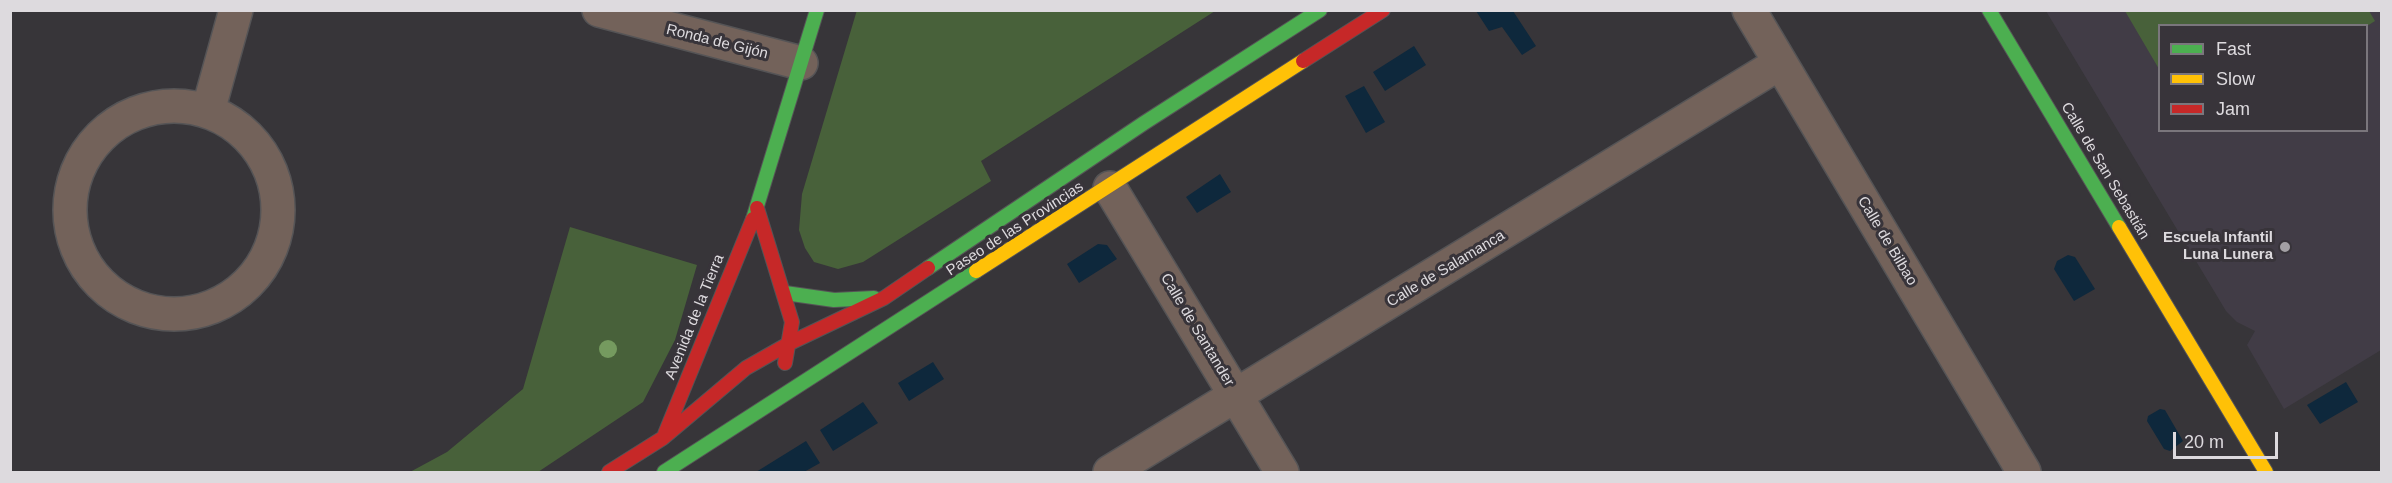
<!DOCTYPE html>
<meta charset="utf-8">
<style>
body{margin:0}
#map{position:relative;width:2392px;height:483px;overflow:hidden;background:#373539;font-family:Helvetica,sans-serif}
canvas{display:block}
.frame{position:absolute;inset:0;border:12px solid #dddade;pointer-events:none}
.legend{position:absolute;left:2158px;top:24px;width:210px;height:108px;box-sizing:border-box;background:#38343a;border:2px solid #7a767c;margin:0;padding:8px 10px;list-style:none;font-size:18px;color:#dddade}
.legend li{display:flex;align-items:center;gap:12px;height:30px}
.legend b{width:30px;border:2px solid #7a767c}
.scale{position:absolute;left:2173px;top:432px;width:105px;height:27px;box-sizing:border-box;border:3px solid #dddade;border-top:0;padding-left:8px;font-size:18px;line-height:21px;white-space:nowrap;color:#dddade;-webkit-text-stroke:4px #38343a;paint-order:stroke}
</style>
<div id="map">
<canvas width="2392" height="483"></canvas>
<div class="frame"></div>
<ul class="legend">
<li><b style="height:8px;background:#4caf50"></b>Fast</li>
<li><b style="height:8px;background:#ffc107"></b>Slow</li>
<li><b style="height:8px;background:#c62828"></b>Jam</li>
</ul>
<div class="scale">20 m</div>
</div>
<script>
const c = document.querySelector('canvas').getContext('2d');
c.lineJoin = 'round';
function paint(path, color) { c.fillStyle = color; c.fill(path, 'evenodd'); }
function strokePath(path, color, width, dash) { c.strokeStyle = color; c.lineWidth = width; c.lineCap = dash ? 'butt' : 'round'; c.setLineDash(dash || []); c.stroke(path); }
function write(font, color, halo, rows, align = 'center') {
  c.font = font + ' Helvetica,sans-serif'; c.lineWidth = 6; c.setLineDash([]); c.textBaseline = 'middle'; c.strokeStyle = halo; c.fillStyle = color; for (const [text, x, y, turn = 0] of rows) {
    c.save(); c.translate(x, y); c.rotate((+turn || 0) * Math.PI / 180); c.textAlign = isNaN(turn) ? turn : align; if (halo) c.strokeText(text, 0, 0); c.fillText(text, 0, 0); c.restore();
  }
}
const built = new Path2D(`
 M2046 11H2381V350L2284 409 2247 345 2255 331 2237 322 2226 311ZM2160 26H2366V130H2160Z`);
const green = new Path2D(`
 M857 10H1215V11L981 161 991 181 863 262 838 269 814 262 805 248 799 230 802 194Z
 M2369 11 2375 21 2367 26H2160L2159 69 2125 11Z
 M570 227 697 265 675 340 643 402 538 472H410L447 452 523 389Z`);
const water = new Path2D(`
 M1476 11H1513L1536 46 1522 55 1502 27 1489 31Z
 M1414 46 1426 65 1385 91 1373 72Z
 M1364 86 1385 122 1366 133 1345 96Z
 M1220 174 1231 192 1197 213 1186 197Z
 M1098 244 1107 245 1117 259 1079 283 1067 264Z
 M2068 255 2075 257 2095 289 2074 301 2054 269 2057 261Z
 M933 362 944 379 909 401 898 383Z
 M2346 382 2358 402 2320 424 2307 405Z
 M863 402 878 423 833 451 820 430Z
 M2160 409 2165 410 2183 441 2170 451 2164 449 2147 421 2148 416Z
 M806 441 820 463 804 472H756Z`);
const street = new Path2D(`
 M599 10 801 63
 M1749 10 2024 472
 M70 210a104 104 0 1 1 208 0a104 104 0 1 1-208 0Z
 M208 111 236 10
 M1110 188 1282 472
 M1110 472 1780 63`);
const fast = new Path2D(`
 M1989 10 2119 227
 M753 219 817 10
 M928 268 1144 123 1320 10
 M785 293 834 300 874 298
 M664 472 976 271`);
const slow = new Path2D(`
 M2119 227 2266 472
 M976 271 1303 61`);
const jam = new Path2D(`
 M1303 61 1383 10
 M757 208 792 322 785 363
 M665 434 753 219
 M609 472 663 438 746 368 790 343 884 298 928 268`);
const trees = [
 [608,349]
];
const markers = [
 [2285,247,6,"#a3a0a4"]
];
const streetNames = [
 ["Ronda de Gijón",717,42,14],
 ["Calle de San Sebastián",2105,171,59],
 ["Paseo de las Provincias",1015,229,-33],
 ["Calle de Bilbao",1887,241,59],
 ["Calle de Salamanca",1446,269,-31],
 ["Avenida de la Tierra",695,317,-68],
 ["Calle de Santander",1197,330,59]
];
const poiNames = [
 ["Escuela Infantil",2273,238],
 ["Luna Lunera",2273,255]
];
paint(built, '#413c46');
paint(green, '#48613a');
paint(water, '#0e283c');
strokePath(street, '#555456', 36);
strokePath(fast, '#555456', 16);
strokePath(slow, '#555456', 16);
strokePath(jam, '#555456', 16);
strokePath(street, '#73625a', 33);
strokePath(fast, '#4caf50', 14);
strokePath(slow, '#ffc107', 14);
strokePath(jam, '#c62828', 14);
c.fillStyle = '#759a5f';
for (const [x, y] of trees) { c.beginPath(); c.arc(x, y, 9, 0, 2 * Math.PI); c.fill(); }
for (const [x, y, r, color] of markers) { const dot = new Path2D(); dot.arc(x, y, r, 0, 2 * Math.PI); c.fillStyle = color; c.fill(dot); strokePath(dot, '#38343a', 2); }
write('15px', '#dddade', '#38343a', streetNames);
write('bold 15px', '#dddade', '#38343a', poiNames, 'right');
</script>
